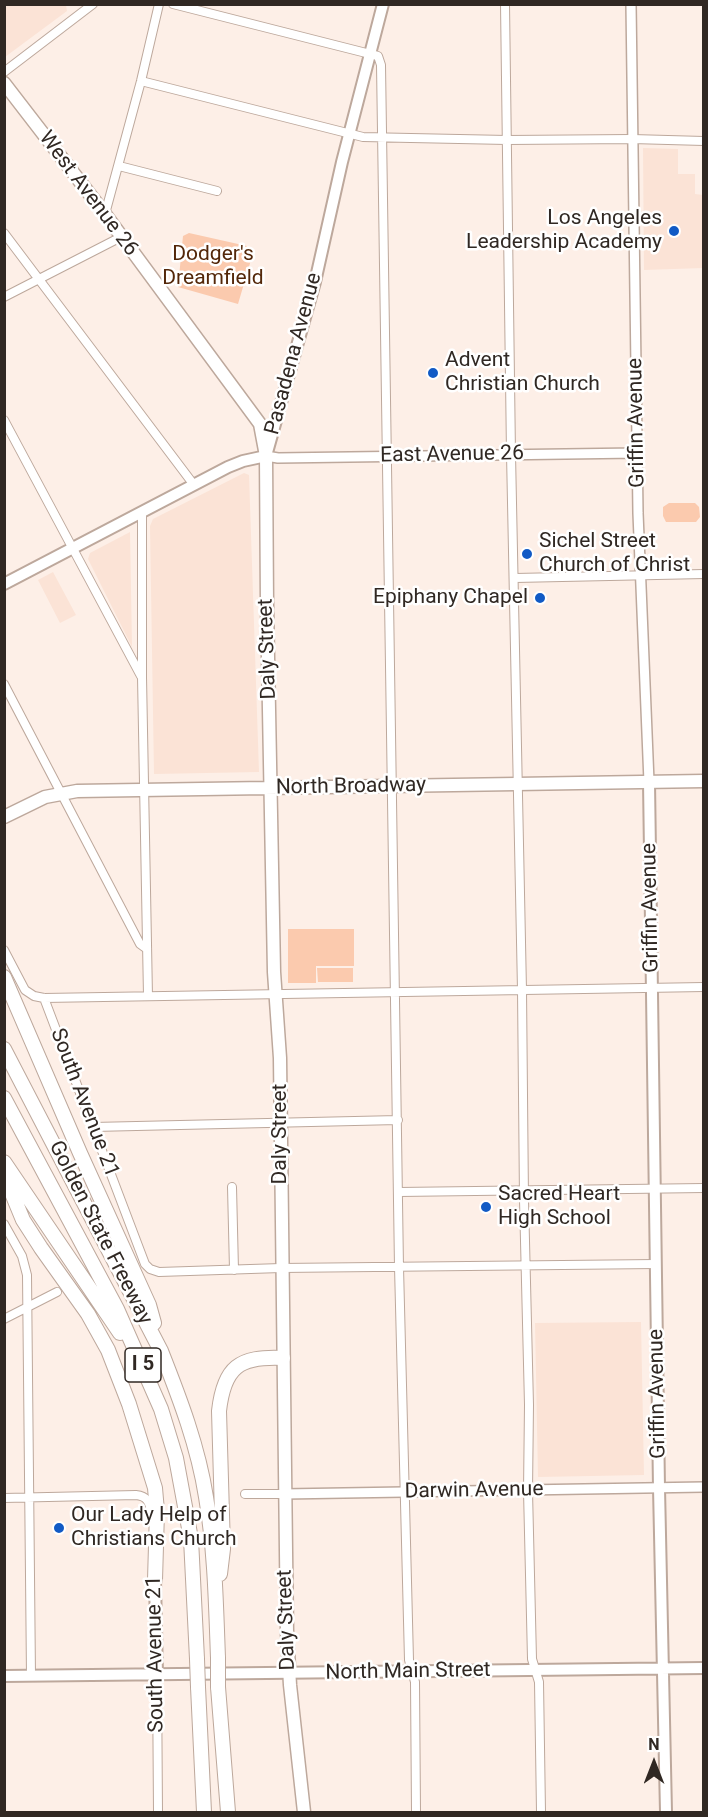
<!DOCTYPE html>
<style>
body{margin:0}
#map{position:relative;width:708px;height:1817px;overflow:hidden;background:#fdefe7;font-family:Roboto,sans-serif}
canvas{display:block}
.frame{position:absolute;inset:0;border:6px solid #302823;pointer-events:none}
.north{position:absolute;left:624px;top:1733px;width:60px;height:60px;-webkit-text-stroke:4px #fff;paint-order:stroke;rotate:0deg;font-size:16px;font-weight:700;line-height:24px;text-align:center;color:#302823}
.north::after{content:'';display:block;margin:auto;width:21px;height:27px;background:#302823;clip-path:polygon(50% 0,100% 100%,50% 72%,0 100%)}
</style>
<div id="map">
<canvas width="708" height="1817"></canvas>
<div class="frame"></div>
<div class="north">N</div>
</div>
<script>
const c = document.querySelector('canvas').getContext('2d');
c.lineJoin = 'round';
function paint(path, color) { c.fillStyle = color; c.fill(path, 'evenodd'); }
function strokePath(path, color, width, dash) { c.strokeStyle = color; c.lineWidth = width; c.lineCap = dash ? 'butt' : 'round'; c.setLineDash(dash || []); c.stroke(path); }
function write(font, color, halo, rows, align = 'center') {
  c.font = font + ' Roboto,sans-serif'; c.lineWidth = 5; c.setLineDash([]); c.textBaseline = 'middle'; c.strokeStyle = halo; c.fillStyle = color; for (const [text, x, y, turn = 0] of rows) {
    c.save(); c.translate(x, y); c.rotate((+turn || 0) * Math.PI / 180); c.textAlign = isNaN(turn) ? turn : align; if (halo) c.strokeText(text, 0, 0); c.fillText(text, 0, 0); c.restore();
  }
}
const built = new Path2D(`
 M4 5H66L67 11 5 57Z
 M643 148 678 149V174H695V194L703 195V268L644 270Z
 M244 473 249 475 259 772 154 774 150 526 153 519Z
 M130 532 132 647 88 559 90 553Z
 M53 572 76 615 60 623 38 580Z
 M641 1322 644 1475 538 1477 535 1323Z`);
const green = new Path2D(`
 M189 233 247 246 245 258 251 260 238 304 178 287 183 236Z
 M669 503H695L699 507 700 517 696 522H666L663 516V507Z
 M288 929H354V966H316V983H288Z
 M317 968H353V982H318Z`);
const minor = new Path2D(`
 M173 4 378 56 381 65 399 1267 409 1660 415 1682 416 1812
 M505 4 511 454 522 990 524 1200 529 1405 528 1491 532 1659 539 1682 541 1812
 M4 72 93 4
 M141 81 363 137 507 140 632 139 704 141
 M119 166 217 191
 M105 214 141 81 159 4
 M4 233 194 485
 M4 297 121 237
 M4 420 141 676
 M142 512V677L148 996
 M515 578 704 574
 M4 684 140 944 147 949
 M4 950 25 990 34 996 44 998 704 987
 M44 998 145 1264 150 1269 159 1272 281 1268 656 1264
 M93 1127 398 1120
 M232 1187 234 1270
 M399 1192 704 1188
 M4 1224 22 1256 27 1275 31 1676
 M4 1319 57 1292
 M245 1494H284
 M4 1498 136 1495C147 1496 150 1502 151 1513
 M157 1675 158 1812`);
const tertiary = new Path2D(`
 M631 4 638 513 649 782
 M266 456 278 458 637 453
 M284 1494 704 1487`);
const secondary = new Path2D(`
 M4 584 228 467 243 461 266 456 315 282 342 162 383 4
 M649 782 659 1488 666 1812
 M155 1580 157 1675
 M4 1676 704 1668`);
const primary = new Path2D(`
 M4 83 105 214 260 424 266 456 267 605 274 972 280 1058 287 1633 290 1685 304 1812
 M4 817 45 797 77 791 704 781`);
const motorway = new Path2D(`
 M4 977 80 1153 149 1305 154 1323
 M4 1049 161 1351C180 1399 198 1446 206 1497 215 1550 216 1605 218 1658
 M4 1098 117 1309 161 1409 176 1458 191 1539 197 1659
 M4 1162 120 1333
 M4 1174 23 1220 41 1248 88 1314 108 1350 129 1404 155 1488 157 1511 155 1580
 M220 1574 223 1549 219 1411C224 1367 239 1356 283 1358
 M198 1687 204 1812
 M218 1687 228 1812`);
const motorwayBridge = new Path2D(`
 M218 1658V1687
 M197 1659 198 1687`);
const markers = [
 [674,231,6,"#115ac5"],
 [433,373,6,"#115ac5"],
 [527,554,6,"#115ac5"],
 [540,598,6,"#115ac5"],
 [486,1207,6,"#115ac5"],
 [59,1528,6,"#115ac5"]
];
const shields = [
 [143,1365,36]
];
const shieldNames = [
 ["I 5",143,1365]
];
const streetNames = [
 ["West Avenue 26",88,194,53],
 ["Pasadena Avenue",294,354,-75],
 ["Griffin Avenue",637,423,-91],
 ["East Avenue 26",452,455,-1],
 ["Daly Street",268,649,-92],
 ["North Broadway",351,787,-1],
 ["Griffin Avenue",651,908,-91],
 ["South Avenue 21",84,1103,69],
 ["Daly Street",281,1134,-90],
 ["Golden State Freeway",100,1233,63],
 ["Griffin Avenue",658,1394,-91],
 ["Darwin Avenue",474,1491,-1],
 ["Daly Street",287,1620,-92],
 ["South Avenue 21",156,1654,-91],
 ["North Main Street",408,1672,-1]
];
const poiNames = [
 ["Los Angeles",662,219,"right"],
 ["Leadership Academy",662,243,"right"],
 ["Advent",445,361],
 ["Christian Church",445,385],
 ["Sichel Street",539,542],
 ["Church of Christ",539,566],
 ["Epiphany Chapel",528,598,"right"],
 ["Sacred Heart",498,1195],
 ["High School",498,1219],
 ["Our Lady Help of",71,1516],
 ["Christians Church",71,1540]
];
const parkNames = [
 ["Dodger's",213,255],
 ["Dreamfield",213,279]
];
paint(built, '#fbe3d6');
paint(green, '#fbcaae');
strokePath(minor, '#bda89c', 10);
strokePath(tertiary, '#bda89c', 12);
strokePath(secondary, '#bda89c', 14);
strokePath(primary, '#bda89c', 15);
strokePath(motorway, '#bda89c', 16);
strokePath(minor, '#fff', 8);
strokePath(tertiary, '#fff', 9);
strokePath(secondary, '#fff', 10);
strokePath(primary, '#fff', 12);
strokePath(motorway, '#fff', 14);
strokePath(motorwayBridge, '#bda89c', 16, []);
strokePath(motorwayBridge, '#fff', 14);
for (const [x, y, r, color] of markers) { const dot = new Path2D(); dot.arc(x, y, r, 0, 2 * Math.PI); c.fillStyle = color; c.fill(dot); strokePath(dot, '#fff', 2); }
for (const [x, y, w] of shields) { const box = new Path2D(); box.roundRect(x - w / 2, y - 17, w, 34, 4.5); c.fillStyle = '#fff'; c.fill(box); strokePath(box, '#302823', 1.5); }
write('bold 20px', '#302823', null, shieldNames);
write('21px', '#302823', '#fff', streetNames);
write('21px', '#302823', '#fff', poiNames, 'left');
write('21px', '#532709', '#fff', parkNames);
</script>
